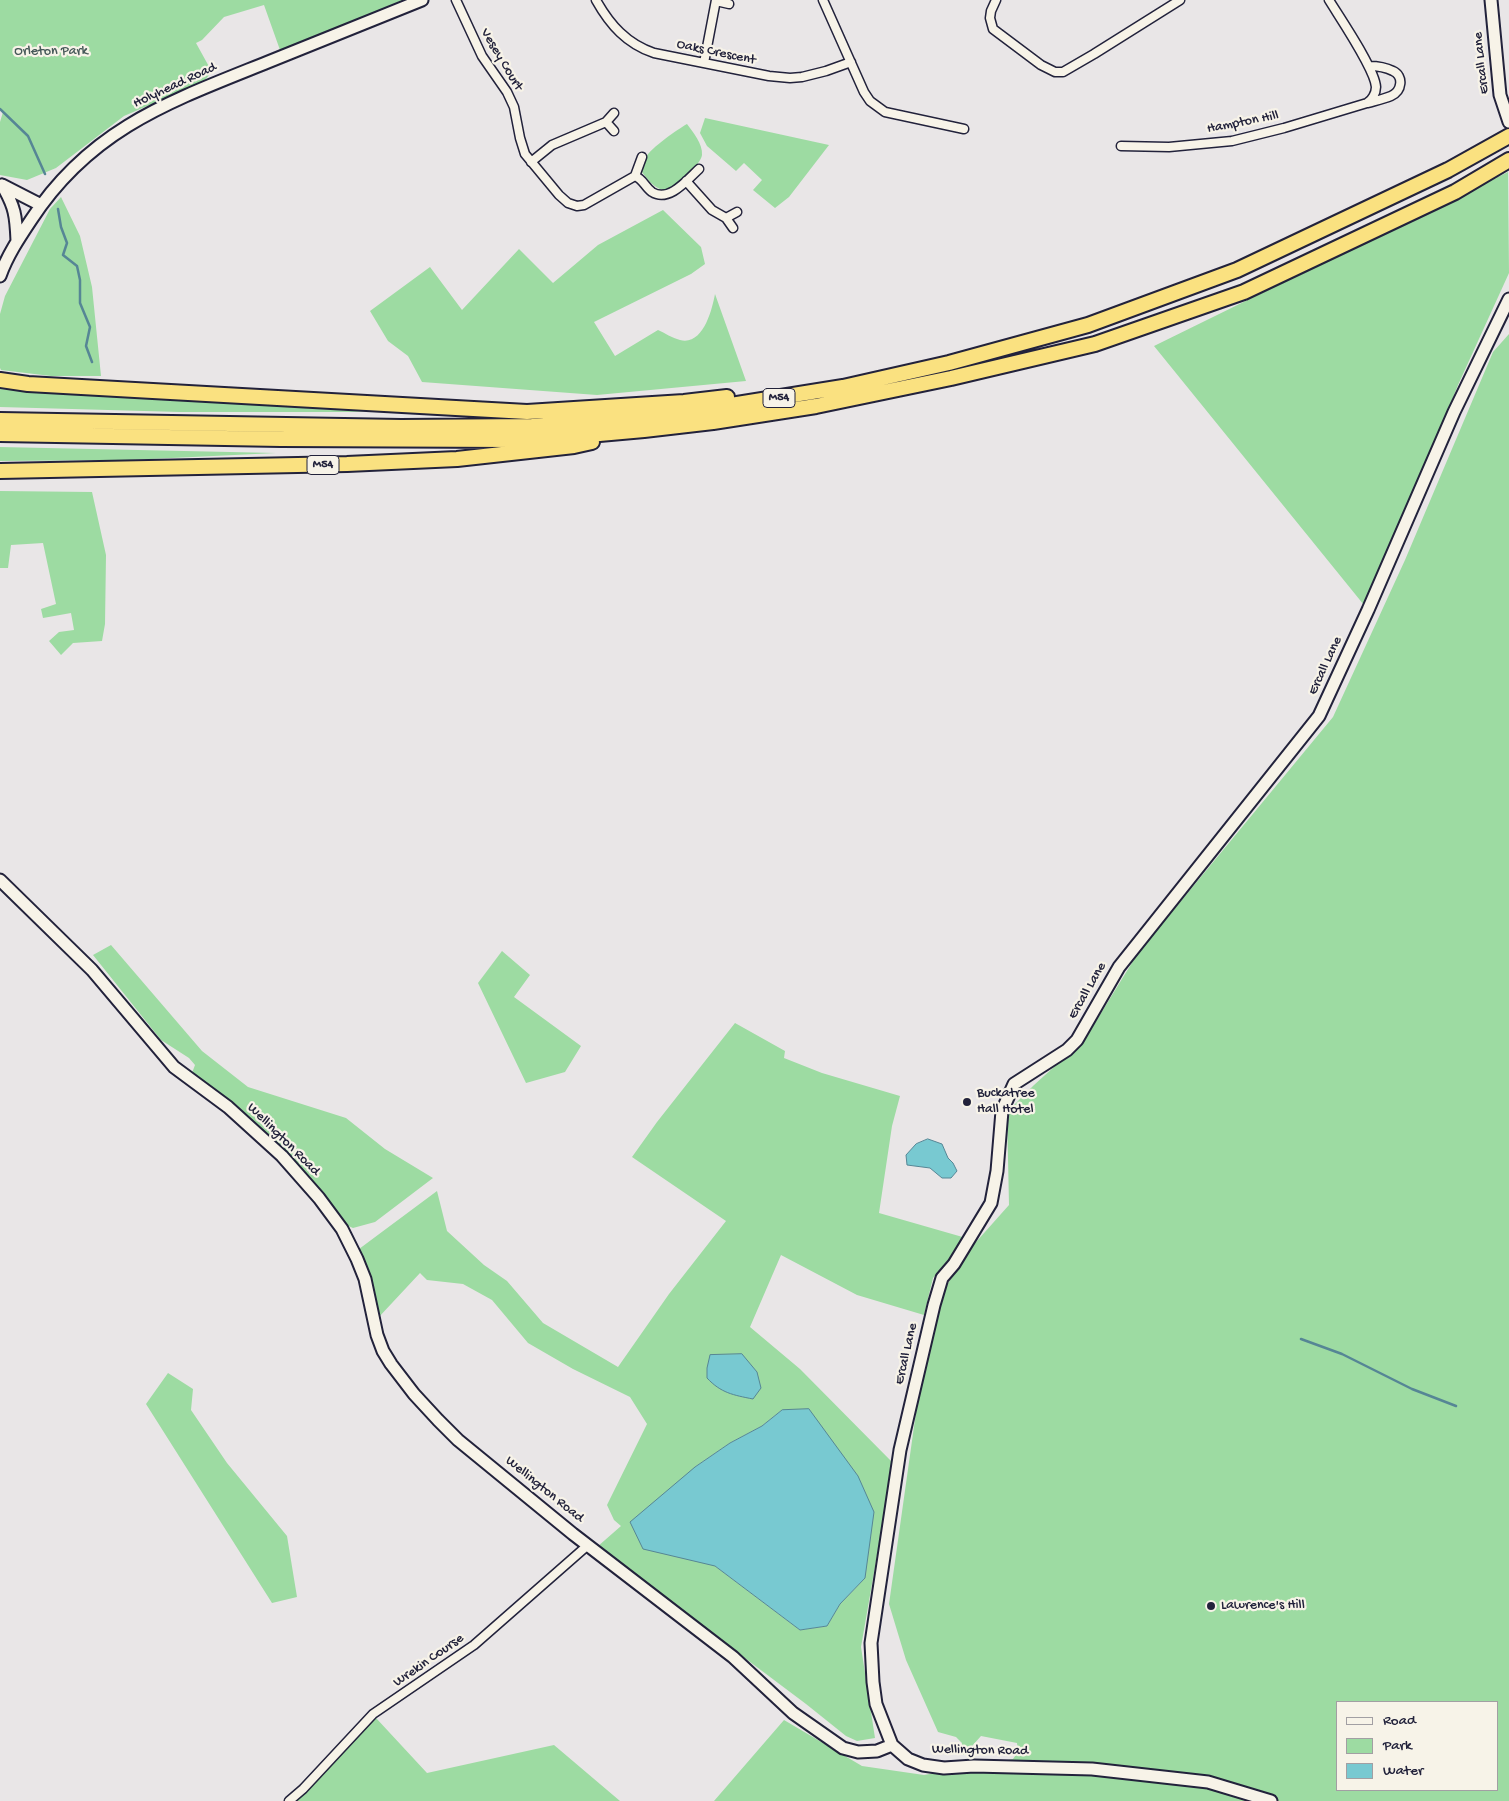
<!DOCTYPE html>
<style>
body{margin:0}
#map{position:relative;width:1509px;height:1801px;overflow:hidden;background:#e9e6e7;font-family:"Gochi Hand",sans-serif}
canvas{display:block}
.legend{position:absolute;left:1336px;top:1701px;width:162px;height:90px;box-sizing:border-box;background:#f7f3e8;border:1px solid #a29fa3;margin:0;padding:6px 9px;list-style:none;font-size:15px;color:#22223b}
.legend li{display:flex;align-items:center;gap:10px;height:25px}
.legend b{width:25px;border:1px solid #a29fa3}
</style>
<div id="map">
<canvas width="1509" height="1801"></canvas>
<ul class="legend">
<li><b style="height:6px;background:#f7f3e8"></b>Road</li>
<li><b style="height:14px;background:#9ddba2"></b>Park</li>
<li><b style="height:14px;background:#78c9d1"></b>Water</li>
</ul>
</div>
<script>
const c = document.querySelector('canvas').getContext('2d');
c.lineJoin = 'round';
function paint(path, color) { c.fillStyle = color; c.fill(path, 'evenodd'); }
function strokePath(path, color, width, dash) { c.strokeStyle = color; c.lineWidth = width; c.lineCap = dash ? 'butt' : 'round'; c.setLineDash(dash || []); c.stroke(path); }
function write(font, color, halo, rows, align = 'center') {
  c.font = font + ' "Gochi Hand",sans-serif'; c.lineWidth = 4.5; c.setLineDash([]); c.textBaseline = 'middle'; c.strokeStyle = halo; c.fillStyle = color; for (const [text, x, y, turn = 0] of rows) {
    c.save(); c.translate(x, y); c.rotate((+turn || 0) * Math.PI / 180); c.textAlign = isNaN(turn) ? turn : align; if (halo) c.strokeText(text, 0, 0); c.fillText(text, 0, 0); c.restore();
  }
}
const green = new Path2D(`
 M0 0H406L280 50 264 5 224 17 202 40 196 43 212 72 203 82 124 116 56 168 27 180 0 175V122L3 112 0 109Z
 M705 118 829 145 789 197 775 208 753 190 762 180 744 163 736 171 707 146 700 133Z
 M687 124C693 132 703 144 702 155 701 165 673 191 663 190 654 188 647 179 642 172 643 167 643 162 646 157 651 148 678 129 687 124Z
 M1508 172 1509 273 1458 385 1368 610 1154 346Z
 M61 197 80 236 92 287 101 376H51L1 370 0 368V314L5 296 50 209Z
 M663 210 701 247 705 264 691 274 594 322 615 356 658 330C665 333 672 338 680 340 703 346 712 310 715 294L746 381 597 395 422 382 408 356 388 341 370 311 430 267 462 310 519 249 553 283 598 245Z
 M1509 334V1801H714L784 1720 862 1766 924 1775 1013 1759 1018 1752 1017 1743 981 1736 964 1755 960 1752 962 1743 956 1737 938 1732 906 1660 889 1604 921 1377 947 1285 968 1251 1009 1205 1007 1112 1034 1085 1085 1039 1138 953 1333 717 1405 560 1493 352ZM1338 1702H1498V1790H1338Z
 M0 389 369 412H180L0 407Z
 M0 447 276 453 130 460 0 461Z
 M0 491 92 492 106 555 105 624 102 641 73 643 61 655 49 641 59 632 74 630 71 613 43 618 41 609 56 604 43 543 11 545 8 568H0Z
 M111 945 202 1051 248 1087 346 1118 385 1149 433 1178 375 1222 353 1228 346 1225 277 1145 192 1073 195 1065 189 1058 161 1040 93 955Z
 M502 951 530 975 514 997 581 1046 565 1072 526 1083 478 983Z
 M735 1023 785 1051 784 1058 822 1073 900 1096 892 1126 879 1213 966 1238 933 1278 924 1315 857 1295 781 1255 750 1327 800 1369 893 1463 861 1647 875 1738 857 1741 846 1736 806 1704 597 1547 621 1526 614 1520 607 1505 647 1424 630 1397 573 1369 528 1343 492 1300 463 1284 427 1280 420 1273 378 1318 373 1289 359 1249 437 1191 447 1231 484 1265 507 1281 543 1323 618 1367 669 1294 726 1221 632 1157 657 1122ZM782 1410 865 1578 840 1604 827 1626 800 1630 715 1566 695 1467 730 1443 762 1426Z
 M168 1373 193 1389 191 1410 227 1463 287 1536 297 1597 272 1603 146 1404Z
 M376 1718 427 1773 554 1745 620 1801H290Z`);
const water = new Path2D(`
 M928 1139 942 1144 948 1158 953 1163 957 1171 951 1178H942L930 1168 907 1165 906 1155 916 1144Z
 M742 1354 757 1372 761 1388 753 1399C733 1395 721 1393 707 1378V1368L710 1355Z
 M809 1409 858 1476 874 1512 865 1578 840 1604 827 1626 800 1630 715 1566 643 1549 630 1522 695 1467 730 1443 762 1426 782 1410Z`);
const stream = new Path2D(`
 M0 109 28 136 45 174
 M58 209 61 227 67 243 63 255 77 266 80 280V303L90 327 86 346 92 362
 M1301 1339 1342 1354 1412 1389 1456 1406`);
const street = new Path2D(`
 M456 0 482 56 507 92 514 107 520 138 525 154 559 195 568 203 577 206 584 205 635 176C643 179 645 187 652 192 669 203 688 179 699 169
 M596 0C610 25 627 44 654 53L769 76 790 78 802 77 826 71 851 62
 M823 0 864 92 870 101 885 112 964 129
 M996 0 991 11 990 18 993 29 1041 65 1055 72H1063L1094 54 1180 0
 M716 1 729 4
 M704 63 716 0
 M1368 103C1375 101 1384 99 1391 96 1402 91 1404 76 1393 71 1385 67 1377 66 1369 66
 M606 122 614 131
 M1121 146 1169 147 1232 141 1284 128 1367 103C1372 100 1376 93 1376 87 1375 69 1340 18 1329 0
 M531 162 552 145 606 122 614 113
 M635 176 642 157
 M686 181 712 210 726 218 733 228
 M726 218 737 212
 M289 1801 303 1789 373 1714 474 1645 588 1545`);
const secondary = new Path2D(`
 M1491 0 1500 95 1509 122
 M2 185C15 207 16 216 17 241
 M2 185 41 205
 M0 276C7 256 19 238 31 220 91 128 171 101 268 62 319 41 371 21 422 0
 M0 880 92 970 174 1067 228 1107 282 1156 319 1198 342 1229 357 1259 365 1279 377 1335 383 1351 391 1364 414 1394 438 1420 458 1440 573 1534 733 1657 793 1713 843 1748 858 1752 877 1751 892 1745
 M1271 1801 1208 1782 1092 1769 974 1766 944 1768 923 1765 908 1759 892 1745 876 1704 873 1682 871 1643 900 1450 934 1305 942 1278 954 1264 991 1203 997 1171 1002 1111 1014 1084 1067 1050 1077 1040 1119 967 1319 716 1368 610 1454 412 1509 299`);
const highway = new Path2D(`
 M0 380 28 384 527 412 684 402 727 397
 M0 420 401 427 532 426 619 419 706 409 843 387 949 363 1088 325 1237 270 1448 170 1509 136
 M0 434 281 439 513 440 555 438 644 430 713 422 816 406 951 378 1095 344 1244 292 1455 192 1509 160
 M0 471 347 464 457 459 574 446 592 442`);
const markers = [
 [967,1102,5,"#22223b"],
 [1211,1606,5,"#22223b"]
];
const shields = [
 [779,398,32],
 [323,465,32]
];
const shieldNames = [
 ["M54",779,398],
 ["M54",323,465]
];
const parkNames = [
 ["Orleton Park",51,52]
];
const streetNames = [
 ["Oaks Crescent",716,53,12],
 ["Vesey Court",501,60,59],
 ["Ercall Lane",1482,63,-96],
 ["Holyhead Road",175,86,-25],
 ["Hampton Hill",1243,123,-11],
 ["Ercall Lane",1326,666,-65],
 ["Ercall Lane",1088,991,-60],
 ["Wellington Road",283,1140,45],
 ["Ercall Lane",907,1354,-77],
 ["Wellington Road",544,1490,39],
 ["Wrekin Course",429,1661,-35],
 ["Wellington Road",980,1751,1]
];
const poiNames = [
 ["Buckatree",977,1094],
 ["Hall Hotel",977,1110],
 ["Lawrence's Hill",1221,1606]
];
paint(green, '#9ddba2');
paint(water, '#78c9d1');
strokePath(water, '#568695', 1);
strokePath(stream, '#568695', 2.5);
strokePath(street, '#22223b', 11);
strokePath(secondary, '#22223b', 15);
strokePath(highway, '#22223b', 18);
strokePath(street, '#f7f3e8', 8);
strokePath(secondary, '#f7f3e8', 11);
strokePath(highway, '#fae180', 14);
for (const [x, y, r, color] of markers) { const dot = new Path2D(); dot.arc(x, y, r, 0, 2 * Math.PI); c.fillStyle = color; c.fill(dot); strokePath(dot, '#f7f3e8', 2); }
for (const [x, y, w] of shields) { const box = new Path2D(); box.roundRect(x - w / 2, y - 9.5, w, 19, 4); c.fillStyle = '#f7f3e8'; c.fill(box); strokePath(box, '#22223b', 1); }
write('bold 12px', '#22223b', null, shieldNames);
write('14px', '#475a5a', '#f7f3e8', parkNames);
write('14px', '#22223b', '#f7f3e8', streetNames);
write('14px', '#22223b', '#f7f3e8', poiNames, 'left');
</script>
